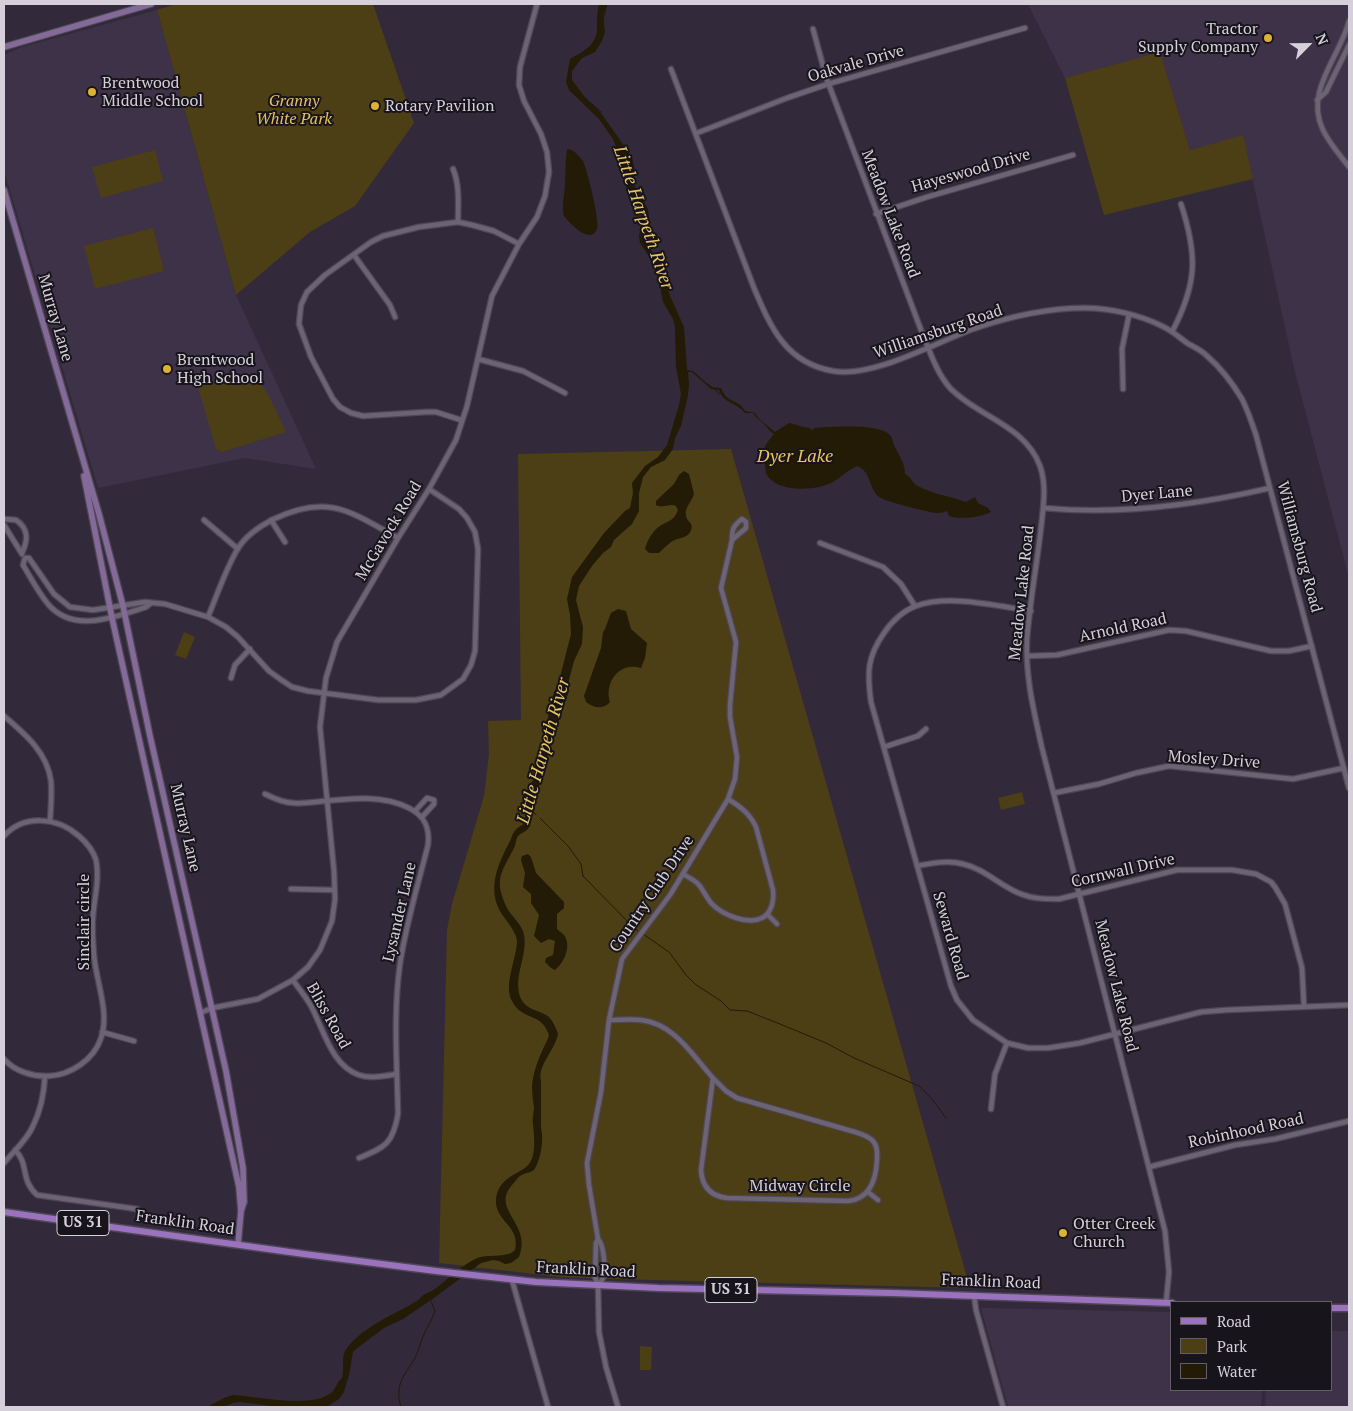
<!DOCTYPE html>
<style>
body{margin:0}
#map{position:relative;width:1353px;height:1411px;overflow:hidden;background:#322a3a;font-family:"PT Serif",serif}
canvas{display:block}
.frame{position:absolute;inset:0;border:5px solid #d5d0da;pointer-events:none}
.legend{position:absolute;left:1170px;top:1301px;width:162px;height:90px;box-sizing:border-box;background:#18141b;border:1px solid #645f67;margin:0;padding:6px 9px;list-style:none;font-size:15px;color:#d5d0da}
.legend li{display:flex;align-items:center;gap:10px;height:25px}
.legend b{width:25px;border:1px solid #645f67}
.north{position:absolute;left:1283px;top:20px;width:50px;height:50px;-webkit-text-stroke:4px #18141b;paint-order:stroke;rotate:67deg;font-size:14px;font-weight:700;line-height:20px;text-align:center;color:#d5d0da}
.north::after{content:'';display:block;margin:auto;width:18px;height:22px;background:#d5d0da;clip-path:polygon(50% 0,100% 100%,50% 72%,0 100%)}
</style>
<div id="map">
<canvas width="1353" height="1411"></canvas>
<div class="frame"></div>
<ul class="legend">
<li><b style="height:6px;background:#9b72bd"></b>Road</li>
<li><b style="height:14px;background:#4c3e15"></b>Park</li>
<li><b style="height:14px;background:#231b05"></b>Water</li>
</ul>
<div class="north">N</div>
</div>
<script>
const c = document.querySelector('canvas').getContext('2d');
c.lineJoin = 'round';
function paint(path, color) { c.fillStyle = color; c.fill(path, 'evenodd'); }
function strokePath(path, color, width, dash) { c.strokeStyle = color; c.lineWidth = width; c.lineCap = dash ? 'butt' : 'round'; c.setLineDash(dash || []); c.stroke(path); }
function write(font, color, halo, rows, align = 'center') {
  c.font = font + ' "PT Serif",serif'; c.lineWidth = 4; c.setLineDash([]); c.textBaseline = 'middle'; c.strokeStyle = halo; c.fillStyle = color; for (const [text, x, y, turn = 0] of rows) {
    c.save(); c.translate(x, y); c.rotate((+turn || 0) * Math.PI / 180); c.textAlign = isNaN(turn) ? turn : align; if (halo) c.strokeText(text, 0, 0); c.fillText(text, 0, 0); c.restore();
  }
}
const built = new Path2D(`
 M1028 4H1349V578L1294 368 1243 136 1190 150 1160 53 1065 78Z
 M157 10 236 295 316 469 245 458 98 488 4 170V55L22 47Z
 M981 1308 1172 1312V1390H1262L1261 1407H1008Z
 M1332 1331H1349V1407H1265L1266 1390H1332Z`);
const green = new Path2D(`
 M176 4H373L414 123 355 206 310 232 236 295 157 10Z
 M1160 52 1190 150 1243 135 1253 179 1104 215 1065 78Z
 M155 150 163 181 101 198 92 167Z
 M153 228 164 271 95 289 84 246Z
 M236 377H249L259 381 270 398 286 432 222 452 216 449 197 384Z
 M731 449 970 1288 612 1279 560 1277 439 1263 447 930 452 904 484 796 489 754 488 721 521 720 518 454Z
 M184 632 195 637 186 659 175 655Z
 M1022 792 1025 804 1001 810 998 798Z
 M640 1346 652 1347 651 1370H640Z`);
const water = new Path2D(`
 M599 4H607L603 16 605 32 602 41 595 52 582 58 572 71V80L584 96 601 113 632 157 634 166V185L648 209 649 218 646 237 647 242 660 266 670 296 684 327 687 370 693 371 711 387 721 388C727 404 739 399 745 411L755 413 759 419 775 432 789 423C796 424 804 428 810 428L811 430H813L814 428C829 427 879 423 890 435 893 438 893 445 896 449 900 458 905 463 905 474 911 477 912 482 916 485 931 494 950 496 966 502L975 497 978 503 988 508 991 512C982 517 959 520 949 516L947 511C944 512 942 513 939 513 933 514 884 501 879 497 868 488 872 472 857 466 846 471 841 478 831 483 815 491 775 493 766 473 765 471 766 468 765 465 763 460 762 456 764 450 765 444 770 439 774 434 769 431 768 428 765 425 761 421 756 418 753 413H745C736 402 724 404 719 390L711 389 692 372H688L689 384 688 395 681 426 675 438 673 449 665 460 651 467 643 477 639 493V511L632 524 614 540 611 547 603 553 592 566 579 586 576 600 583 627 582 644 574 661 569 680V691L549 748 545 773 530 804 531 816 528 829C525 832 521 833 519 835 516 838 516 842 515 846 503 871 493 877 506 906 511 917 522 923 524 935 528 957 512 977 521 999 526 1009 537 1010 546 1015 552 1018 556 1028 558 1034 555 1050 537 1066 541 1081V1128C544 1139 541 1160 534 1170 530 1173 524 1173 520 1176 517 1178 515 1182 512 1185 490 1210 533 1224 519 1257L511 1263 505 1264 499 1261 493 1260 481 1263 434 1298 403 1319 384 1328 356 1349 353 1352 349 1375 344 1392 339 1399 328 1406 279 1407 240 1402 233 1403 223 1407H207L224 1398 233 1395C256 1396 311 1409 331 1393 335 1390 337 1382 342 1378 345 1368 340 1357 347 1348 364 1326 393 1315 417 1301 420 1299 422 1295 425 1294 427 1293 430 1292 432 1291 447 1281 459 1267 475 1259 487 1253 507 1259 515 1250 521 1226 494 1221 496 1199 499 1174 525 1174 531 1161 536 1150 534 1136 533 1124 532 1118 534 1113 534 1108 533 1101 532 1093 532 1086 533 1073 538 1060 543 1049 545 1044 548 1040 549 1035 541 1011 523 1022 512 1001 503 985 517 958 517 941 517 931 502 917 498 907 489 886 498 864 508 845 514 834 512 830 524 824 529 809 521 790 537 776L549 712 554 692 558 685 571 634 570 615 567 599 572 577 604 533 625 511 630 508 633 493 632 483 645 466 658 457 667 445 679 405 681 394 676 367 675 327 673 319 663 302 659 281 650 258 640 243 639 237 642 215 625 185 620 157 613 139 599 119 569 90 566 82 570 59C584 51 597 45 597 28 597 19 597 12 599 4Z
 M569 149C575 151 579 156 583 161 587 169 600 221 597 229 590 246 569 222 564 216 561 205 565 194 565 183 566 172 565 161 567 150Z
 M684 471 689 474 694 494C692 502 684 507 686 516 687 522 694 523 691 530 688 539 678 537 671 542 667 545 663 549 659 553H649L645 549C647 541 653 530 660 526 668 521 675 520 678 510L676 506C669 503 663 509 656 505V501L674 484 679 475Z
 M618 609 626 611 631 629 647 643 645 658 641 668C619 661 604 683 610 702 603 710 594 708 586 702L584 696 601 648 603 632 605 629 611 613Z
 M528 854 531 857 536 873 564 902V908L557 914V929C559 931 562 933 564 935 572 946 564 963 555 970L551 968 545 962 546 958 553 955 555 941 549 939 541 943 534 936 539 915 531 903V894L523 887 525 873 521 860 522 856Z`);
const stream = new Path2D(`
 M603 21 607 4
 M591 103 601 112
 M708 384 720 394
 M530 808 536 815
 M540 818 568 846 581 864 583 876 632 926 639 932
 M643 934 669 952 686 975 695 984 721 1001 730 1010 747 1011 775 1022 826 1043 854 1058 919 1086 932 1099 946 1118
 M401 1407C394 1385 404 1376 415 1358 419 1350 421 1340 425 1332 429 1325 432 1319 435 1311L431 1301`);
const street = new Path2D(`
 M1349 21C1340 57 1304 91 1323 130 1329 143 1340 155 1349 167
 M813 29 826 77 921 330C929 349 936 372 950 388 978 417 1025 425 1040 466 1046 483 1044 501 1042 519 1038 559 1030 599 1027 639 1025 676 1034 712 1042 748L1165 1231 1169 1272 1166 1303
 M671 69 754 288C771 328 786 363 833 371 873 378 935 343 973 329 1008 317 1048 308 1085 308 1110 308 1140 315 1162 326 1171 330 1179 337 1187 343 1194 347 1201 350 1206 355 1220 367 1233 384 1242 399 1248 411 1252 423 1256 435L1349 788
 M1317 100 1326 92 1349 45
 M697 133 787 98 828 84 1025 28
 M453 169C460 185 458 205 458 222
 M876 214 927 197 1073 155
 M354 255 390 305 395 317
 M1172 332C1197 284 1198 256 1181 204
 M478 359 523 371 565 393
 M1123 389 1122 349 1129 315
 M461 420 436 412H426L363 416 351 413 340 407 333 399 311 357 299 324 301 305 307 292 325 275 371 242 383 236 419 227 458 222 472 225 494 231 519 244
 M1044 508C1119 515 1197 505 1270 488
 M4 519 16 520C29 529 28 540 22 553
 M204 520 238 549
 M271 520 285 542
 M4 525 22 554
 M820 543 883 567 901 584 915 606
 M150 604 146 607C115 617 73 634 48 604 38 592 31 578 23 565L25 558H29L54 594 70 607 93 610 145 602 165 604 208 617 226 627 238 637 269 671 280 679 292 687 308 691 378 700H416L441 695 463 679 471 665 475 651 478 549 475 532 467 518 459 509 429 489
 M1031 611C997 606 949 594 916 606 904 610 891 622 884 633 867 657 867 673 871 702L951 986 957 1000 973 1020 1007 1043 1028 1048H1048L1080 1043 1201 1012 1226 1010 1349 1005
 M208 617C217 595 225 571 237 550 245 536 260 526 274 519 328 493 351 512 398 538
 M1027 656 1057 655 1169 630 1186 631 1271 651H1289L1312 646
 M231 678 235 665 250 649
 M4 716C25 734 47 752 51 781 52 794 51 808 50 821
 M884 747 918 736 926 729
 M1054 793 1099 784 1136 773 1169 766 1293 779 1344 768
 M265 794C275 799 284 803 294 803 305 804 315 802 325 801 352 798 384 795 409 808 425 816 430 828 428 845 418 885 406 924 400 964 393 1013 397 1064 398 1114 393 1143 386 1147 359 1158
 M415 811 427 798 434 800V804L422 817
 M4 836C24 814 57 817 79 836 87 843 93 850 96 860 100 879 94 899 93 917 92 930 93 943 94 955 96 982 110 1012 101 1038 94 1060 70 1075 49 1076 33 1077 14 1071 4 1059
 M917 866C932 863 948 860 963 864 985 869 1000 886 1021 894 1033 899 1046 899 1059 899L1177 870H1232L1256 874 1271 882 1275 887 1285 904 1302 968 1304 1007
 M683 874C688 877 695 880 699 885 704 891 707 899 712 904 723 915 747 925 762 918 772 913 774 900 773 890L756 827C750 814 741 807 728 799
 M291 889 334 890
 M767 914 777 924
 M293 980C299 989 306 997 311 1006 324 1030 331 1065 359 1075 371 1079 385 1076 397 1074
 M200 1013 212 1008 258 999 293 980 308 967 320 950 332 921 335 899 334 871 320 727 326 678 337 642 398 538 429 489 456 440 467 406 492 296 519 244 537 217 545 196 549 172 547 152 541 134 524 101 519 85 520 67 537 4
 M609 1020C620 1020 631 1019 641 1020 675 1024 692 1055 713 1078
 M102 1032 134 1041
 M713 1078 726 1091 737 1098 855 1132C861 1134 869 1136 873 1141 878 1147 877 1153 877 1160 876 1180 870 1199 848 1201L727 1198C711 1196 702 1187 701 1170Z
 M991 1109 995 1074 1007 1043
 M15 1150C30 1165 19 1178 37 1195L137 1209
 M4 1163C14 1151 27 1140 33 1126 41 1110 44 1093 45 1076
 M1149 1167 1235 1145 1275 1139 1349 1121
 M868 1192 878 1200
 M598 1239 589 1185 587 1163 601 1092 609 1020 622 959 670 895 728 799 735 779 737 757 730 717V705L736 642 721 588 732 540 746 528V522L742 519C733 526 732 529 732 540
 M512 1280 548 1407
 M598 1285C600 1283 602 1281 603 1278 606 1270 604 1245 598 1239L596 1243 595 1277 598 1285 599 1332 606 1367 618 1407
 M974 1295 976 1310 1003 1407`);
const secondary = new Path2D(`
 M4 47 151 4
 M4 190 99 514 123 606 150 736 226 1071 243 1168 244 1202 241 1211
 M84 476 112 618 239 1187 241 1211 238 1244`);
const primary = new Path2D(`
 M4 1212 304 1254 436 1271 536 1282 659 1288 893 1293 1172 1303
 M1332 1308H1349`);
const markers = [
 [1268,38,5,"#dbb233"],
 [92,92,5,"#dbb233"],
 [375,106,5,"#dbb233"],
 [167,369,5,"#dbb233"],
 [1063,1233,5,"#dbb233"]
];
const shields = [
 [83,1223,52],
 [731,1290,52]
];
const shieldNames = [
 ["US 31",83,1223],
 ["US 31",731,1290]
];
const poiNames = [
 ["Tractor",1258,29,"right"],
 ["Supply Company",1258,47,"right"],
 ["Brentwood",102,83],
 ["Middle School",102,101],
 ["Rotary Pavilion",385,106],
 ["Brentwood",177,360],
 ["High School",177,378],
 ["Otter Creek",1073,1224],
 ["Church",1073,1242]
];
const streetNames = [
 ["Oakvale Drive",856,64,-16],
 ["Hayeswood Drive",971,171,-16],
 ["Meadow Lake Road",890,214,69],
 ["Murray Lane",55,318,74],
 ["Williamsburg Road",938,332,-19],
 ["Dyer Lane",1157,494,-5],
 ["McGavock Road",389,531,-59],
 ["Williamsburg Road",1299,547,75],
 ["Meadow Lake Road",1022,593,-84],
 ["Arnold Road",1123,628,-12],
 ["Mosley Drive",1214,760,4],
 ["Murray Lane",185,828,77],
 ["Cornwall Drive",1123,871,-13],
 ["Country Club Drive",652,894,-56],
 ["Lysander Lane",400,912,-77],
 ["Sinclair circle",84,922,-90],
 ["Seward Road",950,936,74],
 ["Meadow Lake Road",1116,986,76],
 ["Bliss Road",328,1016,61],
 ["Robinhood Road",1246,1131,-12],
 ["Midway Circle",800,1186],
 ["Franklin Road",185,1223,8],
 ["Franklin Road",586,1270,3],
 ["Franklin Road",991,1282,2]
];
const parkNames = [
 ["Granny",294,101],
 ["White Park",294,119]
];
const waterNames = [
 ["Little Harpeth River",643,218,71],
 ["Dyer Lake",795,457],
 ["Little Harpeth River",544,751,-74]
];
paint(built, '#3e3248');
paint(green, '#4c3e15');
paint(water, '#231b05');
strokePath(stream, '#231b05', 1);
strokePath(street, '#4e4755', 7);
strokePath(secondary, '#4e4755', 8);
strokePath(primary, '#4e4755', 9);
strokePath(street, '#6c6375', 4.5);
strokePath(secondary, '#846a99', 5.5);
strokePath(primary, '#9b72bd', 6);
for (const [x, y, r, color] of markers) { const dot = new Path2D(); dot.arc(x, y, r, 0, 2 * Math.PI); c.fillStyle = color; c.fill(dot); strokePath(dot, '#18141b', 2); }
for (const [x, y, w] of shields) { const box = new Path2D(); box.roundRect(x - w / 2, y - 12.5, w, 25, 4); c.fillStyle = '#18141b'; c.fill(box); strokePath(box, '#d5d0da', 1); }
write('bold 15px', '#d5d0da', null, shieldNames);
write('16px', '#d5d0da', '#18141b', poiNames, 'left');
write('16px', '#d5d0da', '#18141b', streetNames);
write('italic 16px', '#e6c35d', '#18141b', parkNames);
write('italic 18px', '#e9c55f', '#18141b', waterNames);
</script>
